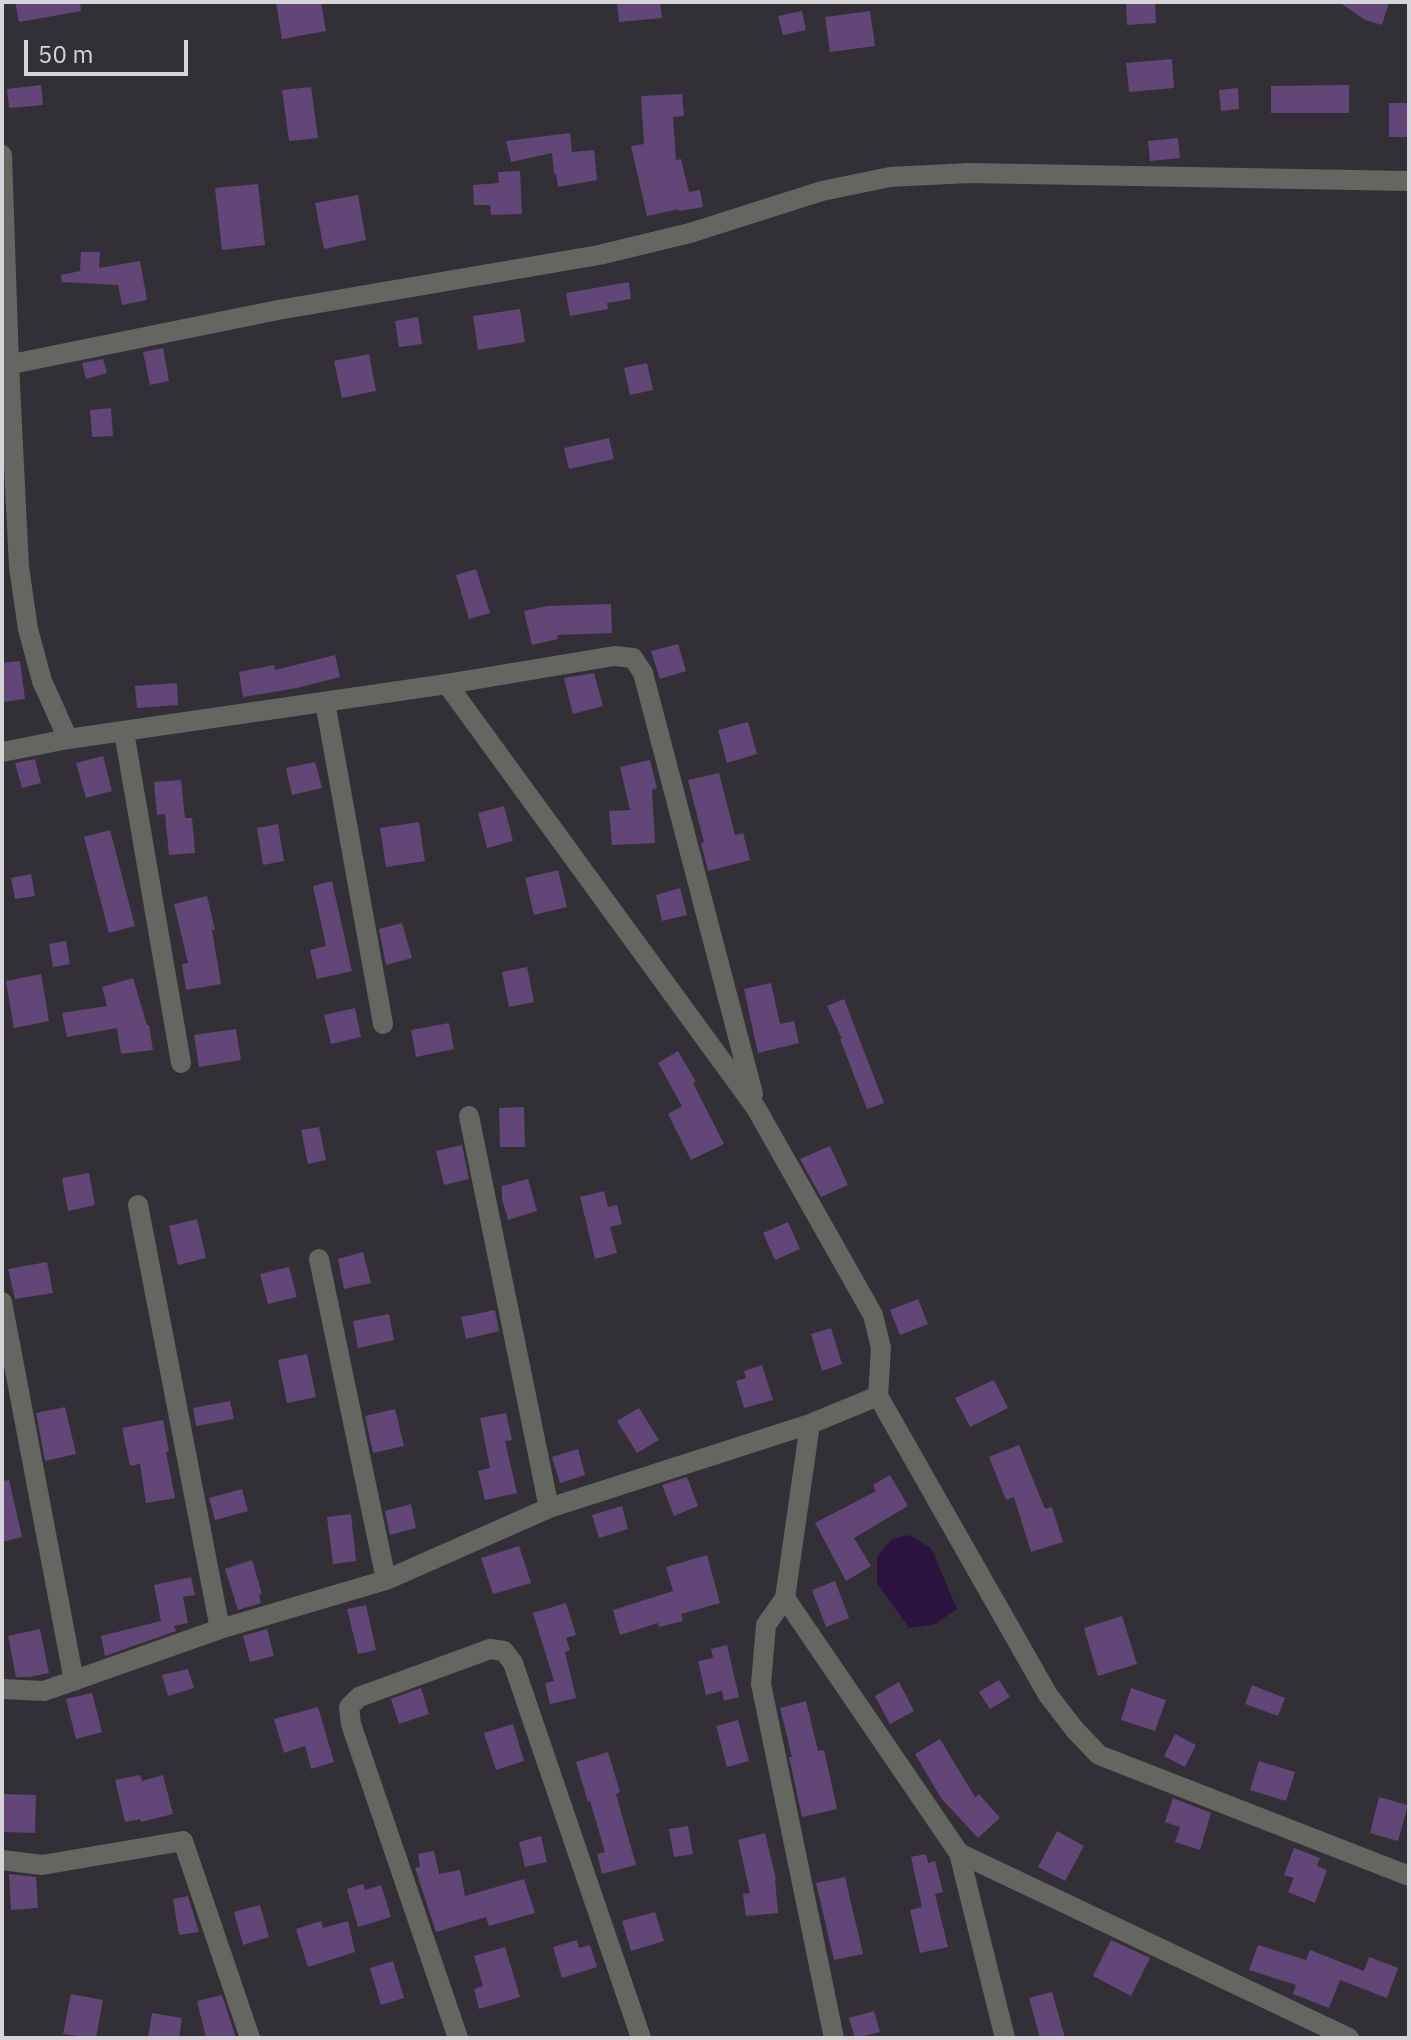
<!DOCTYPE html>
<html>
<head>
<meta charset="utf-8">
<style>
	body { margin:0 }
	#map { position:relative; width:1411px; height:2040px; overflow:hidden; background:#332f36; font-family:"IBM Plex Sans",sans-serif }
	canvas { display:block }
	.frame { position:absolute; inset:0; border:4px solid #d6d4d8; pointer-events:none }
	.scale { position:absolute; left:24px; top:40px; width:164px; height:36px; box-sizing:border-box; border:4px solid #d6d4d8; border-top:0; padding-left:10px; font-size:24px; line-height:28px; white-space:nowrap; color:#d6d4d8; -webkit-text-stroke:6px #332f36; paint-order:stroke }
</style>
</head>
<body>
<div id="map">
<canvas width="1411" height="2040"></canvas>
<div class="frame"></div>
<div class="scale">50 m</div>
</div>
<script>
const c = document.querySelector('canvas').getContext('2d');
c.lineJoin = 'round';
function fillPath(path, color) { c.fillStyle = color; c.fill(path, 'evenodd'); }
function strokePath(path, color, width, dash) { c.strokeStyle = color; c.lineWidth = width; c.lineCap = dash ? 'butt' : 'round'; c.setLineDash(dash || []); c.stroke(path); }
fillPath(new Path2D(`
	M909,1535L931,1548L957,1609L935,1624L909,1628L877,1583V1557L892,1539Z`), '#2c123f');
fillPath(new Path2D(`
	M15,2H80L81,11L19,22Z
	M276,2H321L326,31L282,39Z
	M617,2H660L662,18L619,22Z
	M1126,2H1155L1156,23L1127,25Z
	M1339,2H1389L1382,25L1365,20Z
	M802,11L806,30L783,35L778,16Z
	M870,11L875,46L830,52L825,17Z
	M1172,59L1174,88L1129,92L1126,63Z
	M41,85L43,105L9,108L7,89Z
	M1349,85V113H1271V86Z
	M311,87L318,138L289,141L282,90Z
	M1238,88L1239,109L1221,111L1219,90Z
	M682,94L684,116L673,117L676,160L681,159L689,192L700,190L703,207L679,211V209L647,216L631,146L644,144L641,96Z
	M1389,103H1409V137H1389Z
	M570,133L572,152L594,150L597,180L558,187L556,173L554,174L552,153L511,162L506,141Z
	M1178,138L1180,158L1150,161L1148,141Z
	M520,171L522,214L491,215L490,205H474L473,185L499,183L498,172Z
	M258,184L265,245L222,250L215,188Z
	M358,195L366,240L324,249L315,203Z
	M81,252H100L99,268L140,261L147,300L122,305L118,285L62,282L61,275L80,271Z
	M629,282L631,299L607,303L608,309L570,316L566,293Z
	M520,309L525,342L478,350L473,316Z
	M418,317L422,344L399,347L395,321Z
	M163,348L169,381L150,385L143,352Z
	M369,354L376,391L342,398L334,361Z
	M103,359L107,373L86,379L82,363Z
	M647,363L653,390L630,395L624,368Z
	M111,408L113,436L92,437L90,410Z
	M609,438L614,459L569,469L564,448Z
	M476,569L490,613L469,619L456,575Z
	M611,604L612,633L557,635L558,639L532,645L524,611L547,606Z
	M678,644L686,671L660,679L651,651Z
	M335,655L340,677L297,688L243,697L239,672L274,665L275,670Z
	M20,661L25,699L2,702V663Z
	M594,673L603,706L573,714L564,678Z
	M177,683L178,705L137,708L135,686Z
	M748,722L757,754L727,763L718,730Z
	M103,756L112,791L86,798L76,763Z
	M35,759L41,783L22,788L15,763Z
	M650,760L657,788L652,790L655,843L612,845L609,811L630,810L620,767Z
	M315,762L322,788L292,795L286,768Z
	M719,773L735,835L743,833L750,860L708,871L701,843L704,842L688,780Z
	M181,780L185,818H192L195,853L169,855L165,814L157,815L154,782Z
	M504,806L513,841L487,848L478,813Z
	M419,822L425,861L386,867L380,828Z
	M278,824L284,861L263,865L257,828Z
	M110,830L135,926L109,933L84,837Z
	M558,870L567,907L534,915L525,878Z
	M31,874L35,896L15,899L11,878Z
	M332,881L352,971L317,979L310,950L326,946L313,886Z
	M680,888L687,915L662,921L656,895Z
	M207,896L215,930H212L221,984L186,990L182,964L188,963L174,904Z
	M402,923L412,958L386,965L379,929Z
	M66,941L70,964L53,967L49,944Z
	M527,967L534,1002L509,1007L502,972Z
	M41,974L49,1021L14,1028L6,981Z
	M133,978L147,1025H149L153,1050L121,1054L117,1028L67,1037L62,1013L107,1006L102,987Z
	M771,983L780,1024L794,1021L799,1043L758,1053L744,989Z
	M844,999L884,1103L867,1109L840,1039H842L827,1006Z
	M355,1008L361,1037L331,1044L324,1015Z
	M449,1023L454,1049L416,1057L411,1030Z
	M236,1029L241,1060L199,1067L194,1035Z
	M678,1051L696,1082L693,1083L724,1144L691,1160L668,1114L682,1106L658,1063Z
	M524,1107L525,1147H500L499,1108Z
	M319,1127L326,1160L308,1164L301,1130Z
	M462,1145L469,1179L444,1185L436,1151Z
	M830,1146L848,1185L821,1197L800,1159Z
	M89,1173L95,1205L68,1211L62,1178Z
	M528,1179L537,1211L508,1220L502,1199V1186Z
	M604,1191L608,1207L617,1205L622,1224L610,1227L617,1253L595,1259L580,1197Z
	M197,1219L206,1258L178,1265L169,1226Z
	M788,1222L800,1249L775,1260L763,1233Z
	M363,1252L371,1283L344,1289L338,1259Z
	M47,1262L53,1293L15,1299L8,1269Z
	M289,1267L297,1297L268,1304L260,1274Z
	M918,1299L928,1324L900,1335L890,1310Z
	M495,1310L499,1331L466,1339L461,1317Z
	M389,1314L394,1340L358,1348L353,1321Z
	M831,1328L842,1364L822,1371L811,1334Z
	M307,1354L316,1397L287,1403L278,1360Z
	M762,1365L773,1400L744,1408L736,1381L746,1378L744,1371Z
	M994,1380L1008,1408L970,1427L955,1398Z
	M230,1401L234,1419L196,1426L193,1408Z
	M65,1407L76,1454L45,1461L36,1413Z
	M639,1408L659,1440L637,1453L617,1421Z
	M395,1409L404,1446L373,1453L365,1416Z
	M506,1413L512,1440L505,1441L517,1493L485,1500L478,1471L490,1468L480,1418Z
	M163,1420L169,1451L166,1452L175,1498L146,1503L140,1464L130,1466L122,1428Z
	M1019,1445L1045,1509L1052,1507L1063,1542L1031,1552L1014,1497L1006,1500L989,1457Z
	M578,1449L585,1475L560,1483L552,1457Z
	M890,1475L908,1506L854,1538L871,1566L846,1581L815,1523L876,1491L873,1485Z
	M687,1477L698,1506L674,1516L662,1485Z
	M9,1480L22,1537L2,1542V1481Z
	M242,1489L248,1511L215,1520L209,1498Z
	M411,1504L416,1528L390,1535L385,1511Z
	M622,1506L628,1529L599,1538L592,1515Z
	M351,1514L356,1561L333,1564L327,1517Z
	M519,1546L531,1583L493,1594L481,1558Z
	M707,1555L720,1603L681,1614L683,1621L659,1627L658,1623L620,1635L613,1610L673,1591L666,1567Z
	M252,1560L262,1594L259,1595L261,1603L238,1610L225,1569Z
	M191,1577L195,1595L183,1597L188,1623L174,1626L176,1631L105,1656L101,1636L161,1621L154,1585Z
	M835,1581L849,1618L826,1627L812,1590Z
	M566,1603L576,1635L566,1638L570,1650L565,1652L576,1698L550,1704L545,1683L554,1681L533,1613Z
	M366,1605L376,1650L358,1654L347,1609Z
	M1122,1616L1137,1664L1098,1676L1084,1628Z
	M40,1629L49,1673L29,1677H16L8,1636Z
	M267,1629L274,1656L250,1662L243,1636Z
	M727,1645L739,1697L724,1701L722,1691L706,1695L698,1661L713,1658L711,1649Z
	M188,1669L194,1688L168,1696L162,1675Z
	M999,1680L1010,1697L990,1709L979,1692Z
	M899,1682L914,1711L890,1724L875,1696Z
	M1252,1685L1285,1698L1278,1716L1245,1704Z
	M421,1688L429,1714L399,1724L391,1699Z
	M1131,1688L1166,1700L1155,1731L1121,1720Z
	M92,1693L102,1732L76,1739L66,1699Z
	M806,1701L818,1751L824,1750L837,1809L802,1817L789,1757H792L780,1708Z
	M318,1707L334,1762L311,1769L305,1746L284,1753L274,1719Z
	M738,1720L749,1761L727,1767L716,1726Z
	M513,1724L524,1761L496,1770L484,1733Z
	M1175,1734L1196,1745L1185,1767L1164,1756Z
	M940,1739L975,1797L979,1794L1000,1818L978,1838L941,1798L915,1754Z
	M608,1752L620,1792L616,1794L636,1865L602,1874L597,1854L605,1852L590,1801L588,1802L576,1762Z
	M1259,1761L1295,1772L1286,1801L1250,1790Z
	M140,1775L142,1781L163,1775L173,1814L141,1822L140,1819L125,1822L115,1780Z
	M2,1794L36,1795L35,1833L2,1832Z
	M1379,1797L1408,1805L1398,1841L1370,1833Z
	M1173,1798L1211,1813L1200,1850L1175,1842L1180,1827L1165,1822Z
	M688,1826L693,1854L674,1857L669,1829Z
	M1057,1831L1084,1846L1065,1881L1038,1867Z
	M765,1833L776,1879L775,1880L778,1913L746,1916L743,1894L750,1893L738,1840Z
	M541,1836L547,1862L525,1867L519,1842Z
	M1294,1848L1320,1858L1317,1866L1327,1870L1315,1903L1288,1892L1294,1878L1284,1875Z
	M434,1851L439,1874L460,1870L465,1896L524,1879L535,1913L489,1926L486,1917L436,1932L415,1868L420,1867L418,1854Z
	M926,1854L928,1863L935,1861L943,1892L935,1894L948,1947L920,1953L910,1910L922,1907L911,1857Z
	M9,1874L36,1877L38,1908L11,1910Z
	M845,1877L863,1954L834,1960L816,1883Z
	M363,1884L365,1890L381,1885L391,1917L358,1927L347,1889Z
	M188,1896L199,1932L179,1935L173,1899Z
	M260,1905L269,1937L243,1945L234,1912Z
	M655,1912L664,1941L631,1951L622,1921Z
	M321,1921L323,1928L348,1921L355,1952L308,1967L296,1929Z
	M577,1940L579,1948L590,1945L597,1967L562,1978L553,1947Z
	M1111,1940L1150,1958L1131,1996L1093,1976Z
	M1258,1945L1306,1960L1310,1950L1364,1971L1369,1957L1398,1968L1387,1998L1340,1980L1329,2008L1293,1994L1296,1985L1249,1970Z
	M505,1947L520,1997L479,2009L474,1989L483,1986L474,1956Z
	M393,1961L404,1998L381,2005L370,1968Z
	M1052,1992L1065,2038H1040L1029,1998Z
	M71,1994L103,2000L96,2038L63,2034Z
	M222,1995L236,2038H206L197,2001Z
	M874,2011L880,2032L855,2038L849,2018Z
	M152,2013L182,2018L179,2038H148Z`), '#614677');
strokePath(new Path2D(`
	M2,155L9,364L19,567L28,629L42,681L68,739
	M2,366L278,310L599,255L690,233L822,191L890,177L969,173L1409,181
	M447,684L756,1108L873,1315L881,1348L878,1396L1048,1695L1075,1730L1099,1755L1409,1876
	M325,702L383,1024
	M124,732L181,1063
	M2,752L68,739L447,684L614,656L633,658L643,673L753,1094
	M469,1116L549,1508
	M138,1205L220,1629
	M319,1259L386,1580
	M2,1302L74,1681
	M810,1424L785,1598L766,1625L761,1684L834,2038
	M785,1598L959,1853L1005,2038
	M2,1689L44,1691L220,1629L386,1580L549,1508L810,1424L878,1396
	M959,1853L1349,2038
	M2,1860L42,1865L183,1841L250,2038
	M458,2038L351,1724L349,1707L359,1697L490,1649L504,1651L513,1663L641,2038`), '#656662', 20);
</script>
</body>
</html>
